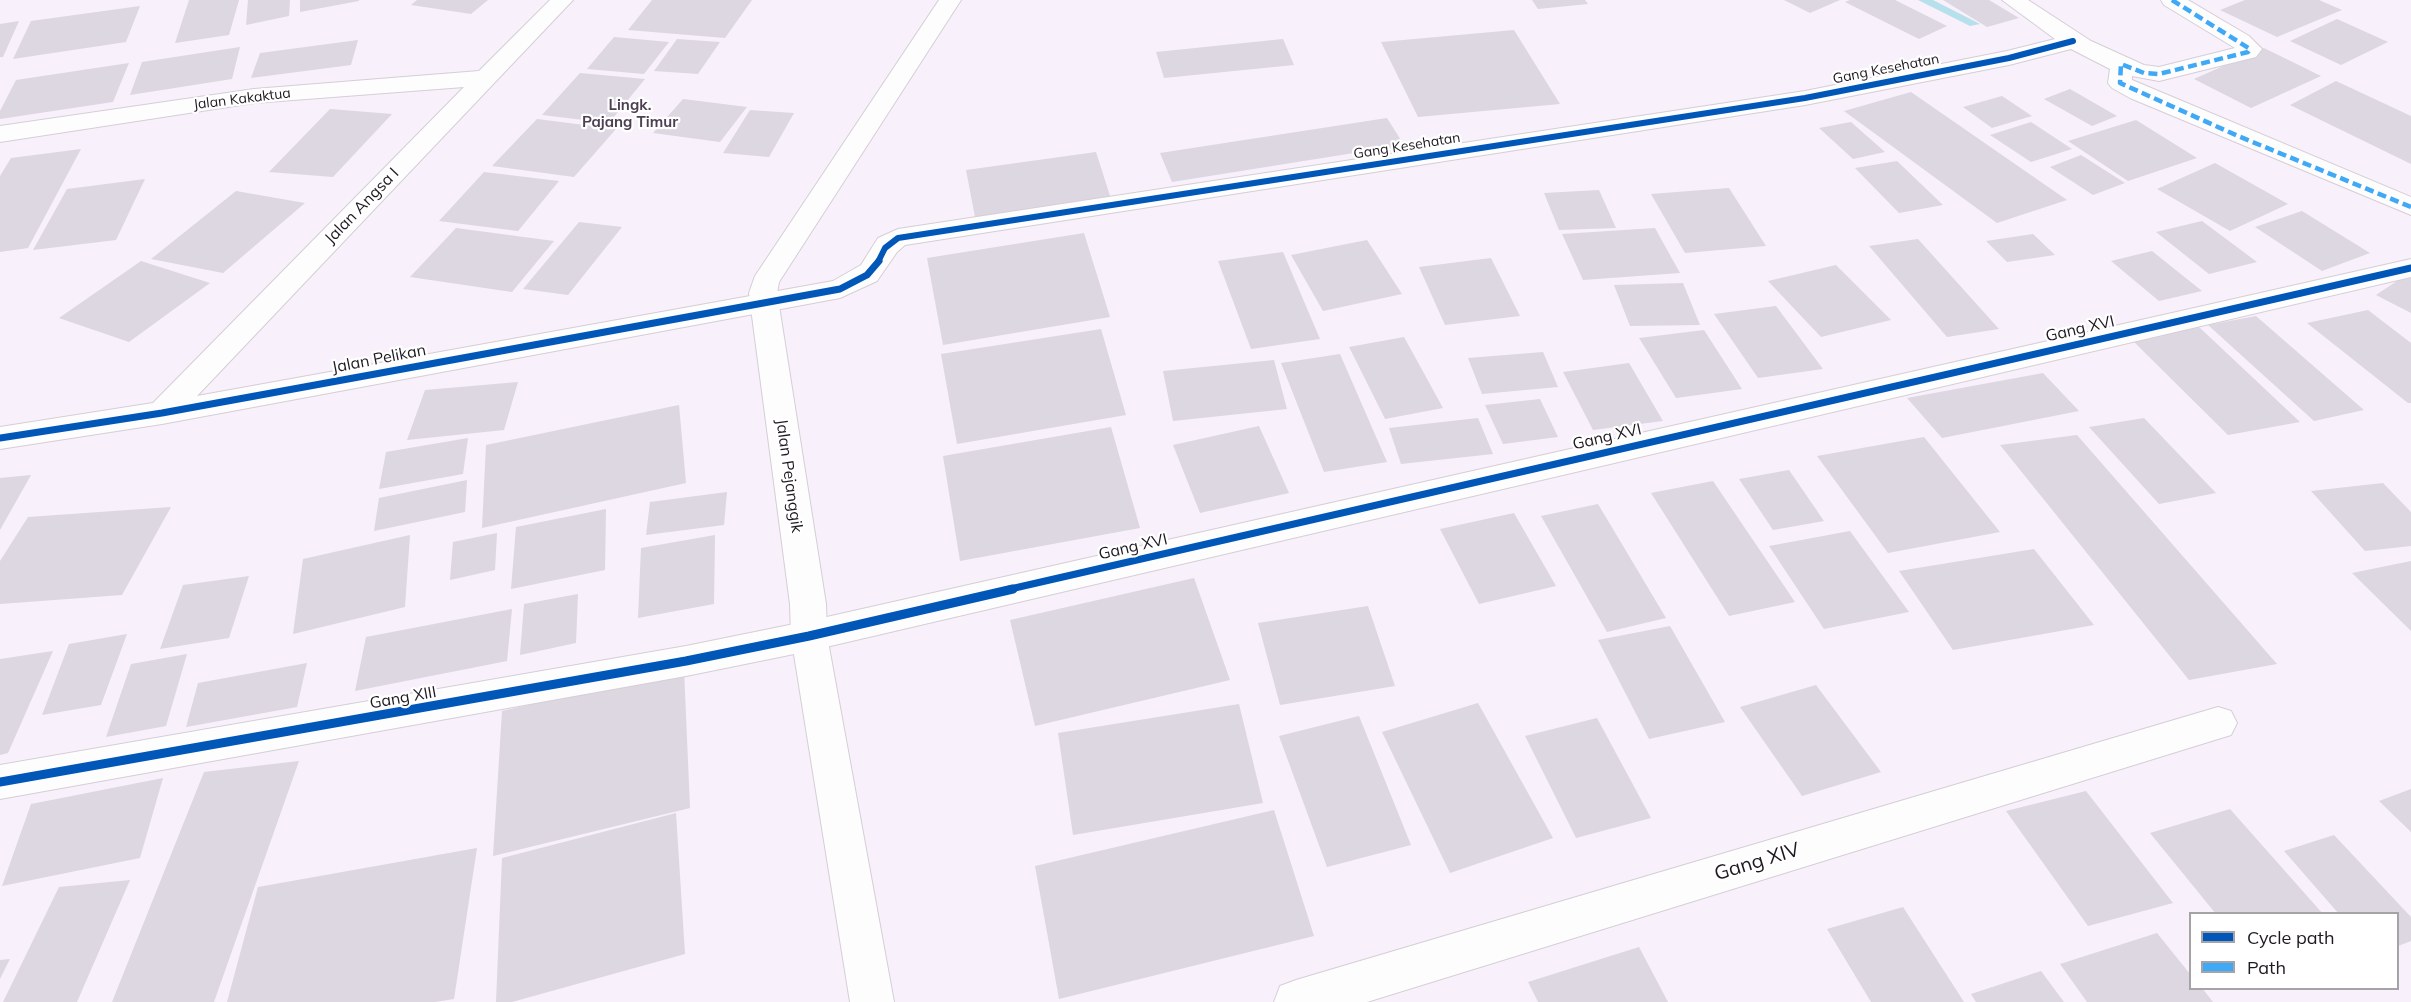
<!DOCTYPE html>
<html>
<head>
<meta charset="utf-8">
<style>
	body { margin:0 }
	#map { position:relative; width:2411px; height:1002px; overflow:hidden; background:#f8f0fa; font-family:Mulish,sans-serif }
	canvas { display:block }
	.legend { position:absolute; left:2189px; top:912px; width:210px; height:78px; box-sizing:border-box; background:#fff; border:2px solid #a5a3a6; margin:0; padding:8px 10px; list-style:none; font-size:18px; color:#1e1820 }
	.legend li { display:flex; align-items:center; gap:12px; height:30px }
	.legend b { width:30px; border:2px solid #a5a3a6 }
</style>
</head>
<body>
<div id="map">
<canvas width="2411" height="1002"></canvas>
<ul class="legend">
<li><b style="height:8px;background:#0057b8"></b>Cycle path</li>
<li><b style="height:8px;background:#3fa9f5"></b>Path</li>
</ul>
</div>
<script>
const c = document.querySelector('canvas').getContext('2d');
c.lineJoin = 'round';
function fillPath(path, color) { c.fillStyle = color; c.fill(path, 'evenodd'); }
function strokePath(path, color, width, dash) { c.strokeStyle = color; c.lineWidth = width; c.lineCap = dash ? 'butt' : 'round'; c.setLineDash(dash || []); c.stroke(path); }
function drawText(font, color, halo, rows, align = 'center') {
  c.font = font + ' Mulish,sans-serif'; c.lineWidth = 4.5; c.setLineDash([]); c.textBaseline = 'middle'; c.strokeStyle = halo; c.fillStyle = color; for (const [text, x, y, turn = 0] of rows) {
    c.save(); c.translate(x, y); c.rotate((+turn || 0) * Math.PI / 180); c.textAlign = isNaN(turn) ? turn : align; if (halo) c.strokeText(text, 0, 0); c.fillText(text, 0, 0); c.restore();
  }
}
fillPath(new Path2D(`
	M1918,0H1933L1980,24L1970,26Z`), '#b6e0eb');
fillPath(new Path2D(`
	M189,0H239L229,35L175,43Z
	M248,0H290L289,16L246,25Z
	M300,0H359V1L300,12Z
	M417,0H488L471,14L411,5Z
	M652,0H752L725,38L628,30Z
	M1532,0H1585L1588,4L1538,9Z
	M1784,0H1840L1810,13Z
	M1850,0H1895L1947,26L1919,39L1845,2Z
	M1943,0H1989L2019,18L1987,27Z
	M2245,0H2319L2342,10L2277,37L2220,10Z
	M140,6L126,42L13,59L31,21Z
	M2337,19L2388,42L2341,65L2290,41Z
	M19,21L3,57H0V24Z
	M1514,30L1560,104L1418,117L1381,42Z
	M614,37L669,42L644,74L587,69Z
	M677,39L720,42L698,74L654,71Z
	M1283,39L1294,65L1164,78L1156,52Z
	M358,40L351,65L251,78L260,53Z
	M240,47L232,79L130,95L142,62Z
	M2264,48L2321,76L2251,108L2194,79Z
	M129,63L113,102L0,119V111L16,80Z
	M580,73L645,79L609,123L542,115Z
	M2336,81L2411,116V164L2290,105Z
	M2070,89L2117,116L2092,126L2044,99Z
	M1911,92L2067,200L1997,223L1844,111Z
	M2002,96L2032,116L1992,128L1963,107Z
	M683,99L747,107L720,142L653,133Z
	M330,109L392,114L333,177L269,172Z
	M750,110L794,113L769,157L723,153Z
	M1387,118L1404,145L1172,182L1160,153Z
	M537,119L616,129L574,177L492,166Z
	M2136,120L2197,158L2128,181L2068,141Z
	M1851,122L1885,152L1853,159L1819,128Z
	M2031,122L2072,149L2031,162L1990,135Z
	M81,149L28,248L0,252V176L11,158Z
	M1096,152L1111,199L975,217L966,170Z
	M2081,155L2125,183L2093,195L2050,167Z
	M1897,161L1943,205L1899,213L1855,168Z
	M2215,163L2288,204L2230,231L2157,189Z
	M484,172L559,181L518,231L439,221Z
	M145,179L116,240L33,250L67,189Z
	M1729,188L1766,246L1685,253L1651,194Z
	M1599,190L1616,228L1559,230L1544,193Z
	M236,191L305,203L223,273L151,259Z
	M2302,211L2370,253L2322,271L2255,227Z
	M2202,221L2257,262L2209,274L2156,232Z
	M579,222L622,227L568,295L523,289Z
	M456,228L554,241L512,292L410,277Z
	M1655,228L1680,273L1583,280L1562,234Z
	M1084,233L1110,317L943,345L927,258Z
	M2033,234L2055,255L2007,262L1986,241Z
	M1918,239L1999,329L1947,337L1869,246Z
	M1367,240L1402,294L1323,311L1291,255Z
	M2152,251L2202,291L2159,301L2111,261Z
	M1283,252L1320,339L1251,349L1218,261Z
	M1491,258L1520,316L1445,325L1419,267Z
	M141,261L210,283L129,342L59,318Z
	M1836,265L1891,320L1821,337L1768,281Z
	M2409,273L2411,274V313L2376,295Z
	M1683,283L1700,325L1630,326L1614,285Z
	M1776,306L1823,369L1758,378L1714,314Z
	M2368,310L2411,343V403H2408L2307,323Z
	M2256,316L2364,410L2314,421L2208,325Z
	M2199,327L2300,422L2228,435L2131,339Z
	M1101,329L1126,415L957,444L941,354Z
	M1704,330L1742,389L1676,398L1639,338Z
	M1404,337L1443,408L1385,419L1349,347Z
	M1543,352L1558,387L1482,394L1468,358Z
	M1340,354L1387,462L1324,472L1281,363Z
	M1274,360L1287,409L1173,421L1163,371Z
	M1629,363L1663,421L1593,430L1563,372Z
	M2043,373L2079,411L1942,438L1907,398Z
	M518,382L504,430L407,440L425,390Z
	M1540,399L1558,437L1503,444L1485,405Z
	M679,405L686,483L482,528L486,445Z
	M1478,418L1493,454L1401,464L1389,428Z
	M2144,418L2216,493L2159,504L2089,427Z
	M1259,426L1289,493L1200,513L1173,445Z
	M1111,427L1140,528L960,561L943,456Z
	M2077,435L2277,664L2189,680L2000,445Z
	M1924,437L2000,532L1888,553L1817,456Z
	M468,438L463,474L379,489L386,452Z
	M1789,470L1824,521L1773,530L1739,479Z
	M31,475L0,530V478Z
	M467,480L465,512L374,531L379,498Z
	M1713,481L1795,602L1729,616L1651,493Z
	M2383,483L2411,512V546L2365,551L2311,491Z
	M727,492L724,525L646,535L650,502Z
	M1598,504L1666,618L1607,632L1541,516Z
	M171,507L122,595L0,604V561L28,517Z
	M606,509L605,570L511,589L516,527Z
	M1514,513L1556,586L1479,604L1440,529Z
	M1850,531L1909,612L1824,629L1769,546Z
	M497,533L495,570L450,580L453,542Z
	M410,535L405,607L293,634L303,559Z
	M715,535L714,604L638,618L641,548Z
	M2034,549L2094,625L1953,650L1899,571Z
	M2411,561V631L2352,573Z
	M249,576L229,638L160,649L183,585Z
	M1194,578L1230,680L1035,726L1010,620Z
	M578,594L576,643L520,655L524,604Z
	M1368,606L1395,686L1280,705L1258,623Z
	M512,609L507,661L355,691L366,637Z
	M1670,626L1725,722L1649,739L1598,640Z
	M127,634L101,705L42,715L69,644Z
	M53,651L8,753L0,755V659Z
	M187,654L166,726L106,737L131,664Z
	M307,663L297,707L186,727L198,683Z
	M684,669L690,808L493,856L502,711Z
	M1816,685L1881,772L1802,796L1740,707Z
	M1478,703L1553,838L1450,873L1382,732Z
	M1239,704L1263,803L1073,835L1058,733Z
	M1359,716L1411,845L1327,867L1279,736Z
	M1597,718L1651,818L1576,838L1525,736Z
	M299,761L214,1002H112L204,772Z
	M163,778L140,858L2,886L31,804Z
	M2411,789V832L2379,801Z
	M2086,791L2173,903L2088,926L2006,811Z
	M2230,809L2323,914H2216L2150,833Z
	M1274,810L1314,936L1059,999L1035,866Z
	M676,813L685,954L512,1002H496L502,858Z
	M2334,835L2411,917V941L2398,946V914H2339L2284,851Z
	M477,848L454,999L435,1002H227L258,887Z
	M130,880L77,1002H3L59,887Z
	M1903,907L1964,1002H1871L1827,929Z
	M2157,933L2190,974V988H2202L2213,1002H2087L2060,964Z
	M1639,947L1668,1002H1538L1528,982Z
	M10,959L0,979V960Z
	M2041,971L2064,1002H1976L1971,994Z`), '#ddd7e1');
const minor = new Path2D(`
	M550,0H573L197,396L833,281L861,265L878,238L898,229L1805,91L2007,51L2055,39L2002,0H2028L2091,41L2144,65L2159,67L2235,48L2164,5L2161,0H2188L2249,36L2262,49L2256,57L2159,81L2132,76V80L2411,197V215L2130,98L2112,88L2108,83L2110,69L2071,49L2009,65L1805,105L905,245L897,252L877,281L840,298L162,424L0,449V427L153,403L464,87L254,103L0,142V126L254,89L479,71Z
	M2411,259V277L809,651L686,676L0,799V765L686,646L809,621Z
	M2218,707L2231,711L2237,723L2231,735L2218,739L1367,1002H1274L1280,986L1296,980Z`);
const major = new Path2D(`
	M939,0H961L779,282L777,293L826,604L827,636L894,1002H850L791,636L790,604L749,293L755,276Z`);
strokePath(minor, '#d5ced6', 2);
strokePath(major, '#d5ced6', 2);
fillPath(minor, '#fefdfe');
fillPath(major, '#fefdfe');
strokePath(new Path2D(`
	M2172,0L2250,49L2248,52L2159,74L2144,73L2121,64L2120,83L2238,136L2411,207`), '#3fa9f5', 4.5, [9, 4.5]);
strokePath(new Path2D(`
	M878,262L885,248L898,238L1805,98L2009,58L2073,41`), '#0057b8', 6);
strokePath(new Path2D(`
	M0,438L162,413L840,289L867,275L879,261
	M1006,590L2411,268`), '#0057b8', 7);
strokePath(new Path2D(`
	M0,782L686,661L809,636L1013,589`), '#0057b8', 9);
drawText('14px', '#1e1820', '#fff', [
	["Gang Kesehatan",1886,69,-11],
	["Jalan Kakaktua",242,99,-7],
	["Gang Kesehatan",1407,146,-9]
]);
drawText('bold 15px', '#4e4052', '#fff', [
	["Lingk.",630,105],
	["Pajang Timur",630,122]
]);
drawText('16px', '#1e1820', '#fff', [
	["Jalan Angsa I",362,206,-46],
	["Gang XVI",2080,329,-13],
	["Jalan Pelikan",379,359,-11],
	["Gang XVI",1607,437,-13],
	["Jalan Pejanggik",789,476,82],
	["Gang XVI",1133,547,-13],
	["Gang XIII",403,698,-10]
]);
drawText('20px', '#1e1820', '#fff', [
	["Gang XIV",1757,862,-17]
]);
</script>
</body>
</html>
